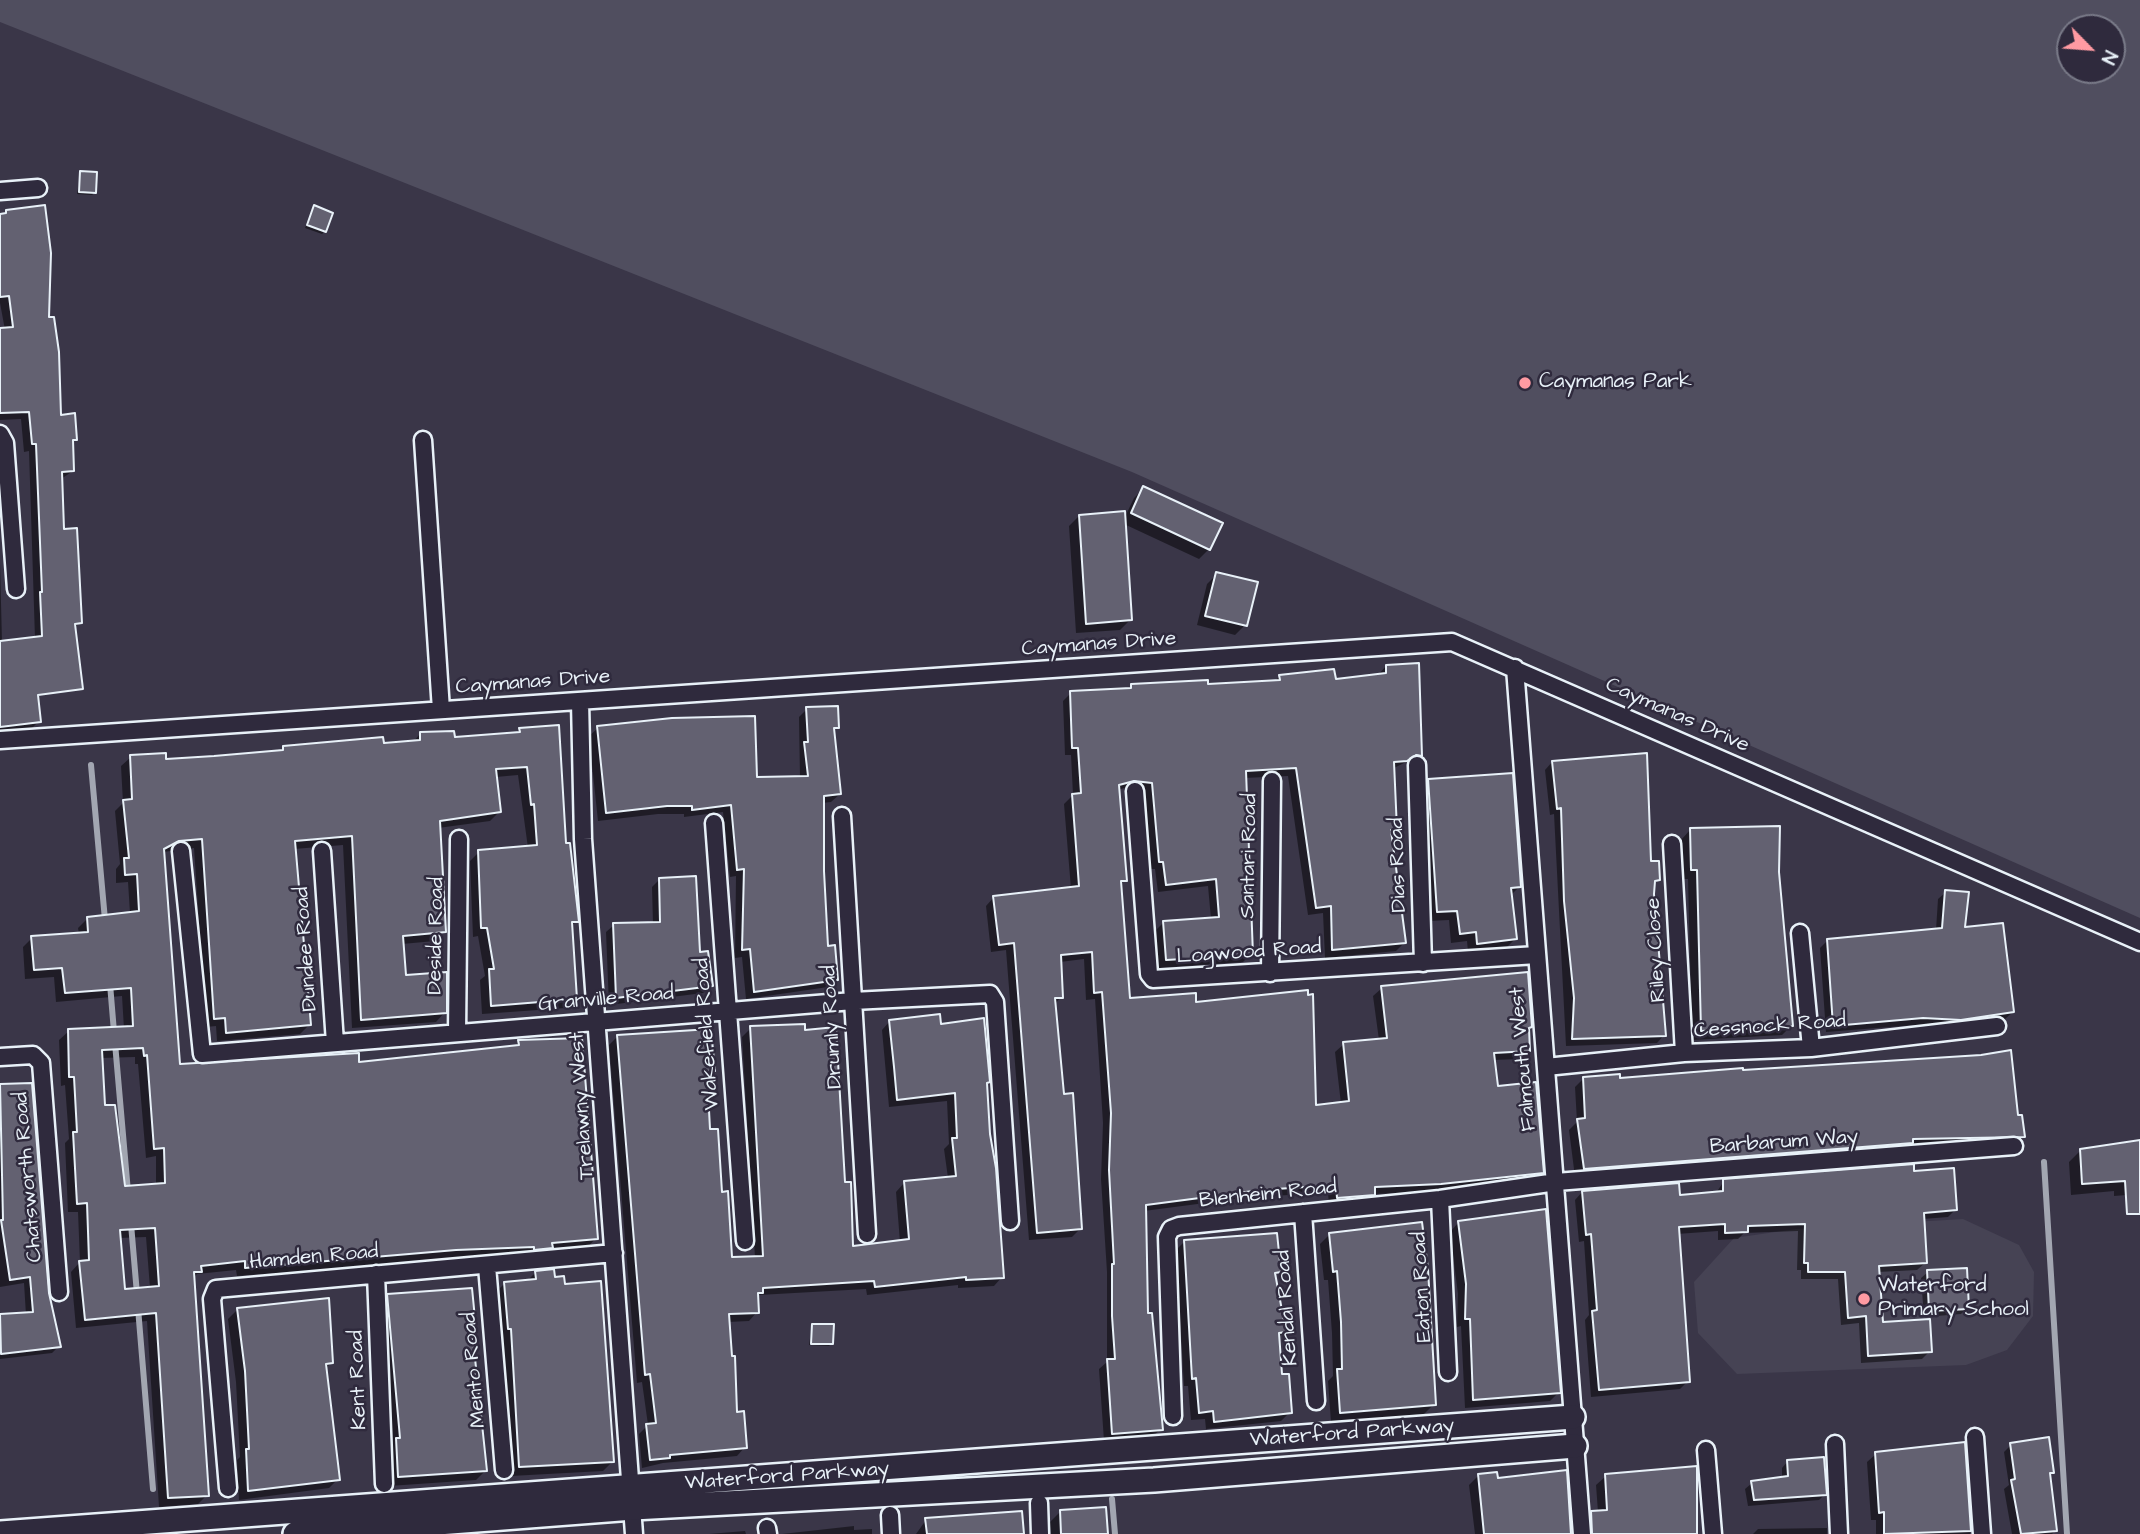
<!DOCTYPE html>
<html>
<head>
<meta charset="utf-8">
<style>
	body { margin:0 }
	#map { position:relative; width:2140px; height:1534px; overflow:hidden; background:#3a3648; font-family:"Architects Daughter",sans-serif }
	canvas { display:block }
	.north { position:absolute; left:2056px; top:14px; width:70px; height:70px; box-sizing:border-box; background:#2f2a3d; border:2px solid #797a88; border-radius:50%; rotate:115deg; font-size:19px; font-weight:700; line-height:28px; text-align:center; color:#e8f1f8 }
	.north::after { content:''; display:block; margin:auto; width:24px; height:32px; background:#ff9aa2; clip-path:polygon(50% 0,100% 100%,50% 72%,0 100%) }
</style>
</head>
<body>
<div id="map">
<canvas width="2140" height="1534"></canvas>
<div class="north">N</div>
</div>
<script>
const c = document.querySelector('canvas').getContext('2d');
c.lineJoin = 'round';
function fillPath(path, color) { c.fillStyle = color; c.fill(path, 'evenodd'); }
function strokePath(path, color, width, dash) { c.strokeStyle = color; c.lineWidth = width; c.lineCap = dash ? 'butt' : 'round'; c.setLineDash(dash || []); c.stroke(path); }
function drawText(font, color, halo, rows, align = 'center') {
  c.font = font + ' "Architects Daughter",sans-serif'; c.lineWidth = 5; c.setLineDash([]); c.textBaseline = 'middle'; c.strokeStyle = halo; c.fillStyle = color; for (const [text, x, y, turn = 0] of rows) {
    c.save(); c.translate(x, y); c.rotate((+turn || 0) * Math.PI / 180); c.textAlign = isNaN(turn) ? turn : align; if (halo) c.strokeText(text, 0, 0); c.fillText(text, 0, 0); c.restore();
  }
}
fillPath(new Path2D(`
	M1963,1219L2019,1245L2034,1272L2033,1316L2007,1350L1966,1365L1737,1374L1698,1333L1694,1282L1734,1238L1796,1229Z`), '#464354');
fillPath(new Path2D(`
	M0,0H2140V918L1132,472L0,22ZM2112,28V70H2070V28Z`), '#504e5f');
fillPath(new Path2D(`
	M81,173L95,192L92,195L77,194Z
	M315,207L325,231L322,234L305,228Z
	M7,211L48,319L59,417L76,439L71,443L73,471L61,479L63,531L80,623L0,683V562L2,642L35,639L29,451L24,452L21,419L0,420V330H5L0,303V215Z
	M1144,488L1209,549L1199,559L1124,524L1130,620L1120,630L1076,633L1069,526L1079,516L1124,519L1134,498Z
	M1217,574L1245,625L1235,635L1197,625L1207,584Z
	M1386,666L1420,755L1412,763L1406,762L1392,769L1395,829L1390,834L1404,943L1396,951L1325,958L1323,913L1308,915L1288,776L1244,778L1251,954L1243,962L1158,968L1155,931L1164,922L1211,919L1208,886L1158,892L1155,869H1151L1145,791L1124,788L1118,790L1125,880L1120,885L1128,1000L1195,1004L1314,1106L1341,1104L1335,1052L1344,1044L1379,1040L1373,996L1382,988L1528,1029L1529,1050L1520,1059L1493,1060L1496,1088L1542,1173L1533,1181L1432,1192L1373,1194L1365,1202L1329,1205L1328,1193L1251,1197L1144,1211L1147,1315L1161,1429L1152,1437L1104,1441L1099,1369L1107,1362V1272L1101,1179L1103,1123L1095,999L1086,1000L1084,959L1060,962L1061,997L1054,1005L1080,1229L1072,1237L1029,1240L1006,950L991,952L986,906L994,897L1071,889L1064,804L1073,795L1071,755H1065L1063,701L1071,693L1127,690L1132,685L1206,686L1274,682L1280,676L1334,681L1378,675Z
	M0,706L39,721L29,731L0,735Z
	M807,709L837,727L833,731L840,794L831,802L822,803V871L826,948L836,979L828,987L746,999L742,957L735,958L736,876L730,877L723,812L684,817V814H658L598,821L589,736L598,728L756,779L800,778L799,717Z
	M520,730L565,845L577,921L570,927L575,999L566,1008L482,1014L480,980L485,976L478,936L473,937L470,861L479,852L528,848L518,775L496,777L499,812L490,821L438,828L444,931L435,941L402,944L404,977L445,1012L436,1022L352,1028L343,845L294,849L309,1025L300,1034L217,1041L216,1026L206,1027L194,848L163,852L178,1066L358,1064L513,1048L519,1042L596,1238L587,1248L525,1255L237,1276L236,1270L197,1274L193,1278L207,1495L198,1504L159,1507L147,1321L76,1328L71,1272L80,1262L78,1212H68L65,1143L69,1139L65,1085L61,1086L59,1040L69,1031L124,1029L122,996L56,1002L54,977L25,979L23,947L32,938L79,934L78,928L88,918L130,913L128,882L116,883V869L120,864L115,811L123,803L121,766L131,757L164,760L279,752L284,747L412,743L420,734L453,739L516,734ZM135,1057V1064H138L146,1158L156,1156V1186L123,1188L103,1107L101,1058ZM146,1237L150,1288L124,1290L119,1238Z
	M1552,762L1650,863L1658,880L1653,885L1664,1035L1657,1043L1566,1046L1554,814L1550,815L1545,770Z
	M1429,781L1520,886L1511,895L1515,939L1506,948L1468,952L1467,941L1451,943L1449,920L1429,921L1419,790Z
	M1690,830L1777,872L1792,1025L1782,1035L1692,1040L1688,879H1682L1681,840Z
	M660,879L711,986L703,993L609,1005L606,932L614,925L653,924L652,887Z
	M1946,892L1964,929L2013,1012L2005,1019L1953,1026L1915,1025L1826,1032L1820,948L1828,940L1936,930L1938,899Z
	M890,1021L939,1026L986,1084L1002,1277L994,1286L958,1288V1285L867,1295L866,1289L759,1295L757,1312L749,1321L728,1322L735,1414L745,1447L737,1456L663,1463L642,1468L639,1434L648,1425L642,1382L637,1383L609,1045L617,1037L713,1071L705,1078L708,1131L730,1259L755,1258L742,1037L751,1028L843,1184L851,1248L900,1242L896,1192L904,1183L948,1178L944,1149L949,1144L947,1101L889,1107L882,1030Z
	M1584,1078L2017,1117L2023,1137L2014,1146L1575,1177L1569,1130L1577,1122L1575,1087Z
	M30,1085L47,1293L59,1346L52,1353L0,1359V1316L26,1315L24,1283L0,1287V1086Z
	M2140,1142V1194L2114,1196V1191L2071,1195L2069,1162L2080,1151Z
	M1913,1173L1956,1209L1948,1217L1923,1219L1925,1263L1917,1270L1878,1272L1882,1324L1930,1351L1922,1359L1861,1363L1859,1323L1841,1325L1838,1279H1801V1270H1797L1798,1231L1744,1233L1738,1239L1718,1240V1231L1677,1234L1688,1381L1680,1389L1591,1397L1585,1320L1589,1315L1584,1241L1579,1242L1575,1200L1582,1192L1678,1197L1716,1193L1724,1181Z
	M1458,1223L1559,1392L1550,1401L1465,1408L1461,1326L1457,1327L1458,1294L1450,1232Z
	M1330,1234L1434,1404L1424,1414L1331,1422L1328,1381L1333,1376L1332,1333L1328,1280H1324L1320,1244Z
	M1185,1241L1279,1271L1274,1276L1284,1332L1278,1338L1281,1376L1290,1412L1281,1421L1206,1429L1205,1419L1191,1420L1188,1386H1184L1176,1250Z
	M536,1272L612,1462L603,1471L511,1476L503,1337H499L495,1293L505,1283L527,1281Z
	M1928,1272L1967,1308L1961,1314L1924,1317L1921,1278Z
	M388,1295L474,1329L471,1332L486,1470L476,1480L389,1486L387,1450L391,1445L378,1305Z
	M238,1309L331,1363L325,1369L338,1479L329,1488L239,1500L237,1460L240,1457L236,1382L228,1319Z
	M812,1325L832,1343L829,1346L809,1345Z
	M1963,1444L1970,1534H1876V1520H1871L1867,1462L1876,1454Z
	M2011,1445L2052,1472L2048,1476L2056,1530L2052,1534H2012L2004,1489L2009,1485L2004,1452Z
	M1788,1461L1825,1494L1819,1500L1748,1506L1745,1489L1752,1483L1782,1479V1468Z
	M1478,1476L1497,1480L1570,1534H1475L1469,1485Z
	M1606,1476L1696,1534H1583L1582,1522L1592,1513L1598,1512L1596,1485Z
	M1061,1511L1106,1534H1051L1050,1522Z
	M926,1520L1022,1534H916Z
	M854,1526V1530L872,1529V1534H782Z
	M1827,1528V1534H1753L1758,1529Z
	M745,1531L746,1534H709Z`), '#0007');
strokePath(new Path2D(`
	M91,765L105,920
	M110,984L114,1032
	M115,1043L128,1192
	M2044,1162L2067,1534
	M131,1224L137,1294
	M138,1308L153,1489
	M1112,1499L1115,1534`), '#a2a6b1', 6);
const building = new Path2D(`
	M80,171L97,172L96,193L79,192Z
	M45,205L51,253L49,317H54L59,352L61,415L75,413L77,440H73L74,471L62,472L64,529L77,528L82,623L75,624L83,689L38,695L41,722L0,727V641L42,636L40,592H42L36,444H32L29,412L0,413V328L13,327L9,296L0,297V214L6,213V210Z
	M314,205L333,213L326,232L307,225Z
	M1143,486L1223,523L1210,550L1131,513Z
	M1125,511L1132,620L1086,624L1079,515Z
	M1216,572L1258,582L1247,626L1205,616Z
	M1419,663L1422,756L1416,755L1407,761L1394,762L1397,830H1391L1406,943L1332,950L1331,906L1316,908L1296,768L1246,771L1253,955L1166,960L1163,921L1219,917L1216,879L1166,885L1163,862H1159L1152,783L1134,781L1119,785L1127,881H1121L1130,998L1196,993V1002L1308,990V995L1313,994L1316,1105L1349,1101L1343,1042L1387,1038L1381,986L1528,972L1532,1027L1529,1028L1530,1051L1494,1053L1498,1086L1536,1082L1544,1173L1441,1184L1375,1187V1195L1337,1198L1336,1185L1261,1190L1146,1205L1148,1313H1152L1163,1430L1112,1434L1107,1359H1115L1112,1316V1264H1114L1109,1170L1111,1113L1102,992L1094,993L1092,952L1061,955L1063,998H1055L1064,1094L1073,1093L1082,1229L1037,1233L1014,943L999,945L993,896L1079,886L1072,794L1081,793L1078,748H1072L1070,691L1131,688V684L1208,680V684L1280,680L1279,675L1334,669L1336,679L1386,673V665Z
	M838,706L839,728H834L841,794L824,796V871L828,946L835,945L838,980L754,992L750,949L742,950L744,869L737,870L731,805L692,810V806H667L606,813L597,726L672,718L755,716L757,777L808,776L804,742H808L806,707Z
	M559,725L566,843H570L579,922H572L577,999L491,1006L489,969H494L487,928H481L478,850L537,845L534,804L531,805L527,767L496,769L501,812L440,821L446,932L403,936L406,975L447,972V1013L361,1020L352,836L295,841L311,1025L226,1033L225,1018L214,1019L202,839L179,841L164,849L180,1064L359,1053V1062L519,1045L518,1040L582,1038L598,1239L552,1243L553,1248L534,1250V1247L456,1250L245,1268V1261L201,1266L202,1272H194L209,1496L168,1498L156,1313L85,1320L79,1261L89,1260L87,1203L77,1204L73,1132H77L74,1077H69L68,1029L133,1026L131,988L65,993L62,968L34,970L31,936L88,932L87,917L139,911L137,874L125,875L124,858H129L123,800L132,799L130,755L166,753V759L214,756L283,750V746L383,737L384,743L420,740V732L454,731L455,737L520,732L519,728ZM143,1048L144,1056L147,1055L154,1149L164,1148L165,1183L125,1186L115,1105H105L102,1050ZM155,1228L159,1286L125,1289L120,1230Z
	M1647,753L1651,861H1659L1660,880L1655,881L1654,894L1666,1036L1572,1039L1574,998L1564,901L1561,808L1557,809L1552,761Z
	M1513,773L1521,887L1511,888L1517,939L1477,944L1476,932L1460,934L1457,911L1437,912L1428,779Z
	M1780,826L1779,872L1793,1026L1701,1031L1697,870H1691L1690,828Z
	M696,876L700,952L708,951L713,986L616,998L613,923L660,922L659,878Z
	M1945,890L1969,892L1965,927L2003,923L2014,1012L1961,1020L1923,1018L1833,1026L1827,939L1942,928Z
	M940,1014L941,1024L984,1018L990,1082L987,1083L990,1134L996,1168L1004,1278L966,1280V1277L875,1287L874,1281L763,1288V1293H758L759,1313L729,1314L732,1356H735L737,1412L744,1411L747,1448L670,1455V1458L650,1460L646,1424L656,1423L650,1374L645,1375L617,1035L711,1029L715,1071L707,1072L710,1129H718L722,1192L728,1191L732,1257L763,1256L750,1026L805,1024V1030L836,1027L845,1182H851L853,1246L909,1239L904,1181L956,1176L952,1138H957L955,1093L897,1100L894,1067L889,1020Z
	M2011,1050L2018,1115H2022L2025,1137L1913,1139V1143L1584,1169L1577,1119L1585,1118L1583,1077L1620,1074V1078L1743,1068V1070L1981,1055Z
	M32,1083L49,1293L61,1347L1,1354L0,1314L33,1312L30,1277L10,1280L1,1220H3L0,1084Z
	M2140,1140V1214H2127L2125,1181L2082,1184L2080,1149Z
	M1914,1164V1171L1954,1168L1957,1210L1924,1213L1927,1263L1879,1266L1883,1322L1930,1319L1932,1352L1868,1356L1866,1316L1848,1318L1845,1272H1808V1263H1804L1805,1224L1748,1226V1232L1725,1233V1224L1679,1227L1690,1382L1599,1390L1592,1311L1597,1310L1591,1234L1586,1235L1582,1191L1679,1183L1680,1195L1723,1191V1179Z
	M1546,1209L1561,1393L1473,1400L1470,1319H1465L1466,1284L1458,1221Z
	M1422,1222L1428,1269L1436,1405L1340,1413L1337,1369H1342L1341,1322L1337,1271L1333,1272L1329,1233Z
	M1277,1233L1281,1272L1275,1273L1286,1332L1279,1333L1282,1374H1289L1292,1413L1214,1422L1213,1411L1199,1413L1196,1378L1192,1379L1184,1240Z
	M1967,1268L1969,1309L1929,1311L1927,1270Z
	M554,1269L555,1277L564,1276L565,1284L601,1281L614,1462L519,1467L511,1329H508L504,1282L536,1279L535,1271Z
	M472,1288L476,1329L472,1330L487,1471L398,1477L396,1438H400L387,1294Z
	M329,1298L333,1363L326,1364L340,1480L248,1491L246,1449H249L245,1371L237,1308Z
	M812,1324H834L833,1344H811Z
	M2049,1437L2054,1473H2050L2057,1531L2021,1534L2011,1480L2015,1479L2010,1443Z
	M1965,1442L1971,1531L1884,1534V1512L1879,1513L1875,1452Z
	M1824,1457L1827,1495L1754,1500L1751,1481L1788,1476L1787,1460Z
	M1697,1466V1534H1592L1591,1511L1607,1510L1605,1474Z
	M1567,1470L1571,1534H1484L1478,1474L1497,1472L1498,1478Z
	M1106,1507L1108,1534H1061L1060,1510Z
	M1022,1511L1024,1534H927L925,1518Z`);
fillPath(building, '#636171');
strokePath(building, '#e8f1f8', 2);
const street = new Path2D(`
	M0,191L38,188
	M0,434L5,443L16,589
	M423,440L441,710
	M1515,668L1582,1534
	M580,701L583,839L634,1534
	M0,740L1452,642L2140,942
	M1417,765L1423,963
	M1135,791L1149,974L1153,979L1537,955
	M842,816L867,1234
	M714,823L745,1241
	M1672,844L1684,1053
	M181,851L202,1054L853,1001L990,994L995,1002L1010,1221
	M322,851L335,1043
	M1800,933L1811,1048
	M1270,973L1272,781
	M457,1033L459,839
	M0,1057L33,1055L41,1063L59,1292
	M1546,1067L1684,1053L1811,1048L1997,1026
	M1440,1199L1448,1372
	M1303,1213L1316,1401
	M487,1266L504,1470
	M376,1274L384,1484
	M1173,1416L1167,1237L1171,1229L1179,1226L1440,1199L1556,1182L2014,1146
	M1975,1437L1982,1534
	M1835,1444L1839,1534
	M1706,1450L1713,1534
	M228,1488L212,1299L216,1289L614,1253
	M1039,1503L1040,1534
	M890,1515L891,1534
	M767,1528L768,1534`);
const secondary = new Path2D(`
	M0,1533L1573,1417
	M295,1534L633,1508L1154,1480L1575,1446`);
strokePath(street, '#e8f1f8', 21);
strokePath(secondary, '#e8f1f8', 28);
strokePath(street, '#2f2a3d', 16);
strokePath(secondary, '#2f2a3d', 23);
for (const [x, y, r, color] of [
	[1525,383,7,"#ff9aa2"],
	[1864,1299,7,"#ff9aa2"]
]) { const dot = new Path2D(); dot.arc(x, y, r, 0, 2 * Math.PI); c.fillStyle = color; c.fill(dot); strokePath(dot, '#2f2a3d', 2.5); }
drawText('21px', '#e8f1f8', '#2f2a3d', [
	["Caymanas Park",1539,383],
	["Waterford",1878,1287],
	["Primary School",1878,1311]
], 'left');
drawText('21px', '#e8f1f8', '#2f2a3d', [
	["Caymanas Drive",1099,645,-4],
	["Caymanas Drive",533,683,-4],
	["Caymanas Drive",1677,716,24],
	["Santari Road",1250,856,-89],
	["Dias Road",1399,865,-92],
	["Deside Road",437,936,-89],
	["Dundee Road",307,949,-94],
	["Riley Close",1657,950,-93],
	["Logwood Road",1249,953,-4],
	["Granville Road",606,1000,-5],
	["Drumly Road",833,1027,-93],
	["Cessnock Road",1770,1027,-4],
	["Wakefield Road",708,1034,-94],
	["Falmouth West",1524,1059,-95],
	["Trelawny West",583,1106,-94],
	["Barbarum Way",1784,1143,-4],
	["Chatsworth Road",29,1177,-95],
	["Blenheim Road",1268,1195,-6],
	["Hamden Road",314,1258,-5],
	["Eaton Road",1423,1287,-93],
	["Kendal Road",1288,1308,-94],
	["Mento Road",475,1370,-95],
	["Kent Road",359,1380,-92],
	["Waterford Parkway",1352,1434,-4],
	["Waterford Parkway",787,1477,-4]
]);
</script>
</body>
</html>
